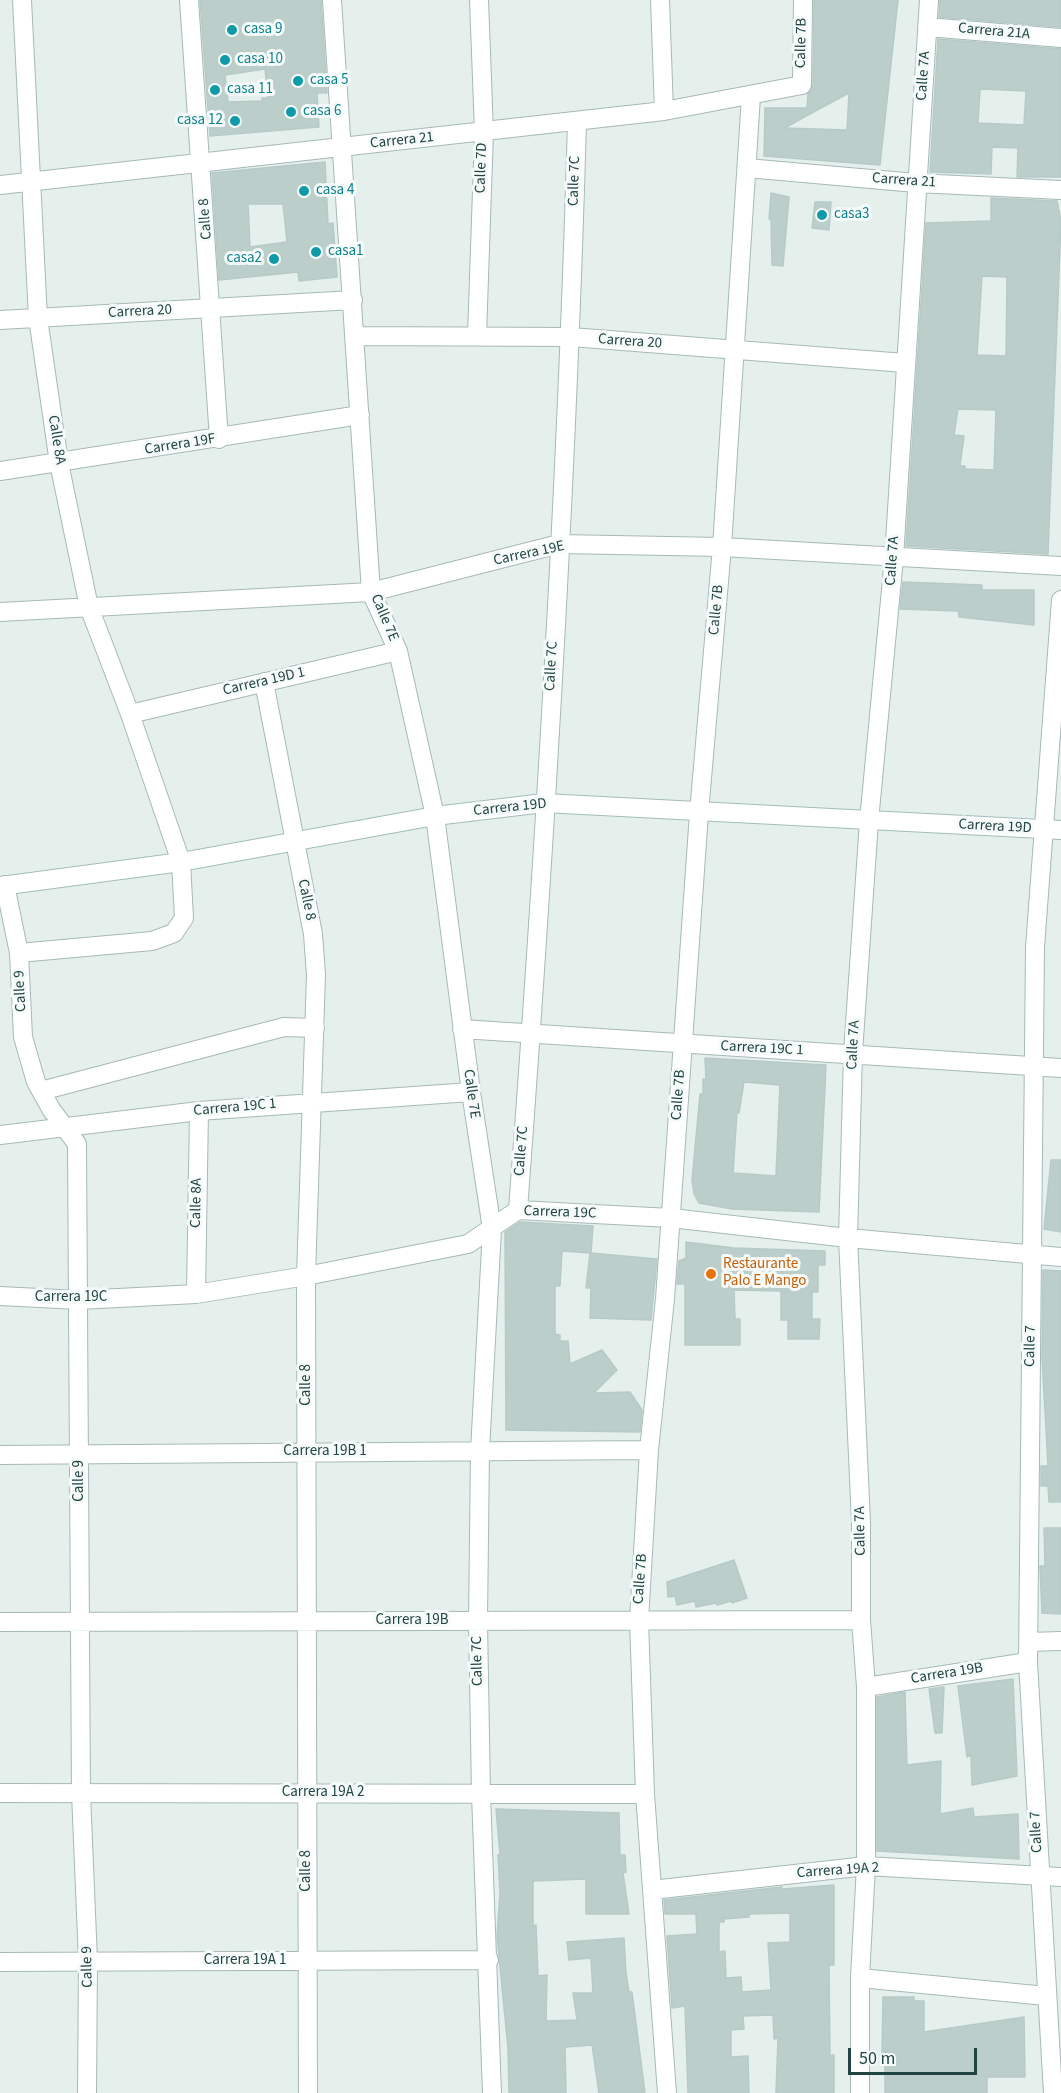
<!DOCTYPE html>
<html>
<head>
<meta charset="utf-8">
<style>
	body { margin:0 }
	#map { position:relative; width:1061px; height:2093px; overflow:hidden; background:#e5f0ed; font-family:"Source Sans 3",sans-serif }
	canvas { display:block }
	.scale { position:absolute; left:848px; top:2048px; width:129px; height:27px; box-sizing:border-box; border:3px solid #214543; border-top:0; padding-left:8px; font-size:18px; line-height:21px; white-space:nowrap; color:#214543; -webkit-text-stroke:4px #f6fbfa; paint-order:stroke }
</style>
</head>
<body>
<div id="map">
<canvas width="1061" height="2093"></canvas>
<div class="scale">50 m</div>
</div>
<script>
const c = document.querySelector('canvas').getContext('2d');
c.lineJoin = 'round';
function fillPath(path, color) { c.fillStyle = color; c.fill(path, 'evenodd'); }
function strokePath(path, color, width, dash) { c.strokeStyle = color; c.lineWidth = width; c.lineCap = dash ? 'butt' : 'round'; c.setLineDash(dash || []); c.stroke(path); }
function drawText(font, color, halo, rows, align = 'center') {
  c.font = font + ' "Source Sans 3",sans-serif'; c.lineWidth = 6; c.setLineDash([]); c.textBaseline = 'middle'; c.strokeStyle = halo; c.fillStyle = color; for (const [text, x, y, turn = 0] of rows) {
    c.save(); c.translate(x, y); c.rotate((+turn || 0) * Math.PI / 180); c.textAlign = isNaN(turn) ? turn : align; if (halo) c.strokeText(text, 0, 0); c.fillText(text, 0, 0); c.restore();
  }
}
const building = new Path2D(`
	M200,0H321L327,93H317L319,127L210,136ZM265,69L268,98H262V101L228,102L225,75Z
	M814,0H898L880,165L764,156L765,108H807L808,94L813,85ZM849,93L847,130L785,128L806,116Z
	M940,0H1061V27L939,17Z
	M938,39L1061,49V177H1017L1018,148L992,147L991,174L930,172ZM980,89L1026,91L1024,125L978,123Z
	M325,162L328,224L333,223L337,277L299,281L298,272L219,280L212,173ZM248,204H283L287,242L250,247Z
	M771,193L789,197L783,266L772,265L771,219H769Z
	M991,198L1057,201L1061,221L1048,554L906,546L926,223L991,221ZM982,276L1007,277L1006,356L977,355ZM958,409L996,410L994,470L965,469V466H960L964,436L954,435Z
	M815,202H831L829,230L812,228Z
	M903,582L982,585V590H1034V625L959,617L958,611L900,609Z
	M705,1058L826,1065L819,1212L732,1209L699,1203L694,1194L692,1180L700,1094H703V1079L706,1080ZM744,1082L780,1085L776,1176L733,1173L737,1112L739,1113Z
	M1051,1160H1061V1232L1044,1229Z
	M520,1222L593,1226L591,1253L562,1251L560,1286H555V1334L560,1335V1341H568L570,1364L602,1350L617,1370L594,1393L630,1392L642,1410L640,1432L506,1430L505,1232Z
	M686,1242L734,1248L825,1251V1265H818V1292H812V1319H820L819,1339H788V1320H781V1291L734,1290L735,1319H740V1345H685V1284H677L679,1261L686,1258Z
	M590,1253L657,1259L651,1320L590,1318L591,1288H586Z
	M1043,1270L1061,1271V1502H1049L1048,1486H1041V1466H1048L1042,1357Z
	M1044,1528H1061V1614L1042,1613L1040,1566H1045Z
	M734,1560L747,1598L732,1603L731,1601L717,1605L716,1603L696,1607L695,1601L677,1605L675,1596L668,1597L667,1582Z
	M1013,1679L1017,1776L972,1785L971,1755L967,1757L958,1686Z
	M944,1687L942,1733H935L929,1689Z
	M905,1692L907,1765L941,1761L940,1814L973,1808L974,1817L1018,1814L1019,1859L877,1851V1697Z
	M496,1809L619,1813L620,1855H625L626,1872L623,1873L629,1914H586V1879L533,1881V1926L536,1925L538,1976L547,1975L546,2021L577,2020L573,1993H593L591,1958L569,1960L567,1942L624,1938L626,1973L629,1992H632L645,2093H599L592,2045L565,2047L566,2093H509L508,2048L497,1936L500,1894L498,1855H500Z
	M834,1885V1965H829L830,2056L834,2055V2093H776L778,2038L774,2039L773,2015L743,2016L744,2029L731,2030V2057L748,2056L749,2093H688L685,2006L672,2008L667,1936L697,1934L696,1914H665L664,1900L782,1887V1889ZM790,1913V1942L768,1943L771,1990L742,1992L741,1977L726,1978L725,1951L719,1952V1922H724V1919L749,1917V1914Z
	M883,1997H914V2001H924V2032L1024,2017L1025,2077H987V2093H885V2053H882Z`);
fillPath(building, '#bcceca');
strokePath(building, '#b6cac7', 1.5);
const street = new Path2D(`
	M189,0L219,439
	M332,0L371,592L398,651L435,816L471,1092L492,1229L480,1451L478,1621L481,1794L492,2093
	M660,0L664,111
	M927,27L1061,38
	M747,168L916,183L1061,190
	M0,185L664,111L802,85L803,0
	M0,320L353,300
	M355,336L571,337L905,363
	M477,336L484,132L479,0
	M0,471L360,415
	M0,612L371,592L559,544L722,547L1061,566
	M264,682L313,934L316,975L306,1276L308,2093
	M130,714L398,651
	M5,885L19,953L23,1037L36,1082L51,1109L77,1144L81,1793L88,1961L87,2093
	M19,953L152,941L174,933L184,918L181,862L130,714L89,607L59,463L38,318L22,0
	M462,1029L1061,1068
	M41,1091L284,1027L315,1028
	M0,1135L199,1111L471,1092
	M518,1210C545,848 567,485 577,121
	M196,1294L199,1111
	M0,1296L79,1300L196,1294L306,1276L468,1244L518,1210L671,1218L848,1238L1061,1257
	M0,1455L649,1450
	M0,1622L861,1620
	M1028,1642L1061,1641
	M866,1687L1028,1662
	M0,1793L645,1794
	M652,1890L866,1866L1061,1877
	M0,1962L489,1960
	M860,1978L1046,1996
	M667,2093L645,1794L639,1620L649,1450L665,1299L699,813L722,547L751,96
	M860,2093V1978L866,1866V1687L861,1620V1522L848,1238L853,1053L869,821L894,558L929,0
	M1053,2093L1028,1662L1035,947L1061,600`);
const secondary = new Path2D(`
	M0,886L181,862L435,816L544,803L1061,830`);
strokePath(street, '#a6b9b7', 20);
strokePath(secondary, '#a2bdba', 20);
strokePath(street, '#fff', 18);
strokePath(secondary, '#fff', 18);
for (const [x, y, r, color] of [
	[232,30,6,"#0f9aa8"],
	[225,60,6,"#0f9aa8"],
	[298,81,6,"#0f9aa8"],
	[215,90,6,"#0f9aa8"],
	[291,112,6,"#0f9aa8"],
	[235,121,6,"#0f9aa8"],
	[304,191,6,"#0f9aa8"],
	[822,215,6,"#0f9aa8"],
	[316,252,6,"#0f9aa8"],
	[274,259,6,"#0f9aa8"],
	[711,1274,6,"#e8710a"]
]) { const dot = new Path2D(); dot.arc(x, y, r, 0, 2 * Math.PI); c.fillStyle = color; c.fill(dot); strokePath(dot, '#f6fbfa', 2); }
drawText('15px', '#0d838f', '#f6fbfa', [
	["casa 9",244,30],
	["casa 10",237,60],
	["casa 5",310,81],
	["casa 11",227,90],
	["casa 6",303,112],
	["casa 12",223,121,"right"],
	["casa 4",316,191],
	["casa3",834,215],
	["casa1",328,252],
	["casa2",262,259,"right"]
], 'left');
drawText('15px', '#214543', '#f6fbfa', [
	["Carrera 21A",994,32,5],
	["Calle 7B",802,43,-89],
	["Calle 7A",924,76,-86],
	["Carrera 21",402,141,-6],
	["Calle 7D",482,168,-88],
	["Calle 7C",575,181,-88],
	["Carrera 21",904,181,4],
	["Calle 8",206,219,-94],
	["Carrera 20",140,312,-3],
	["Carrera 20",630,342,4],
	["Calle 8A",56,440,81],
	["Carrera 19F",180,445,-9],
	["Carrera 19E",529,554,-12],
	["Calle 7A",893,561,-86],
	["Calle 7B",717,610,-85],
	["Calle 7E",384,618,67],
	["Calle 7C",552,666,-87],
	["Carrera 19D 1",264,682,-13],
	["Carrera 19D",510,808,-6],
	["Carrera 19D",995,827,3],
	["Calle 8",306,900,78],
	["Calle 9",21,991,-93],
	["Calle 7A",854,1045,-87],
	["Carrera 19C 1",762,1049,3],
	["Calle 7E",471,1094,82],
	["Calle 7B",679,1095,-86],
	["Carrera 19C 1",235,1108,-5],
	["Calle 7C",522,1151,-86],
	["Calle 8A",197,1203,-89],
	["Carrera 19C",560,1213,2],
	["Carrera 19C",71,1298],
	["Calle 7",1031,1346,-89],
	["Calle 8",307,1385,-90],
	["Carrera 19B 1",325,1452],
	["Calle 9",80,1481,-90],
	["Calle 7A",861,1531,-91],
	["Calle 7B",641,1579,-86],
	["Carrera 19B",412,1621],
	["Calle 7C",478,1661,-91],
	["Carrera 19B",947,1674,-9],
	["Carrera 19A 2",323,1793],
	["Calle 7",1037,1832,-93],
	["Calle 8",307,1871,-90],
	["Carrera 19A 2",838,1871,-4],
	["Carrera 19A 1",245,1961],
	["Calle 9",88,1967,-91]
]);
drawText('15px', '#c56008', '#f6fbfa', [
	["Restaurante",723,1265],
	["Palo E Mango",723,1282]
], 'left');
</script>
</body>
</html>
